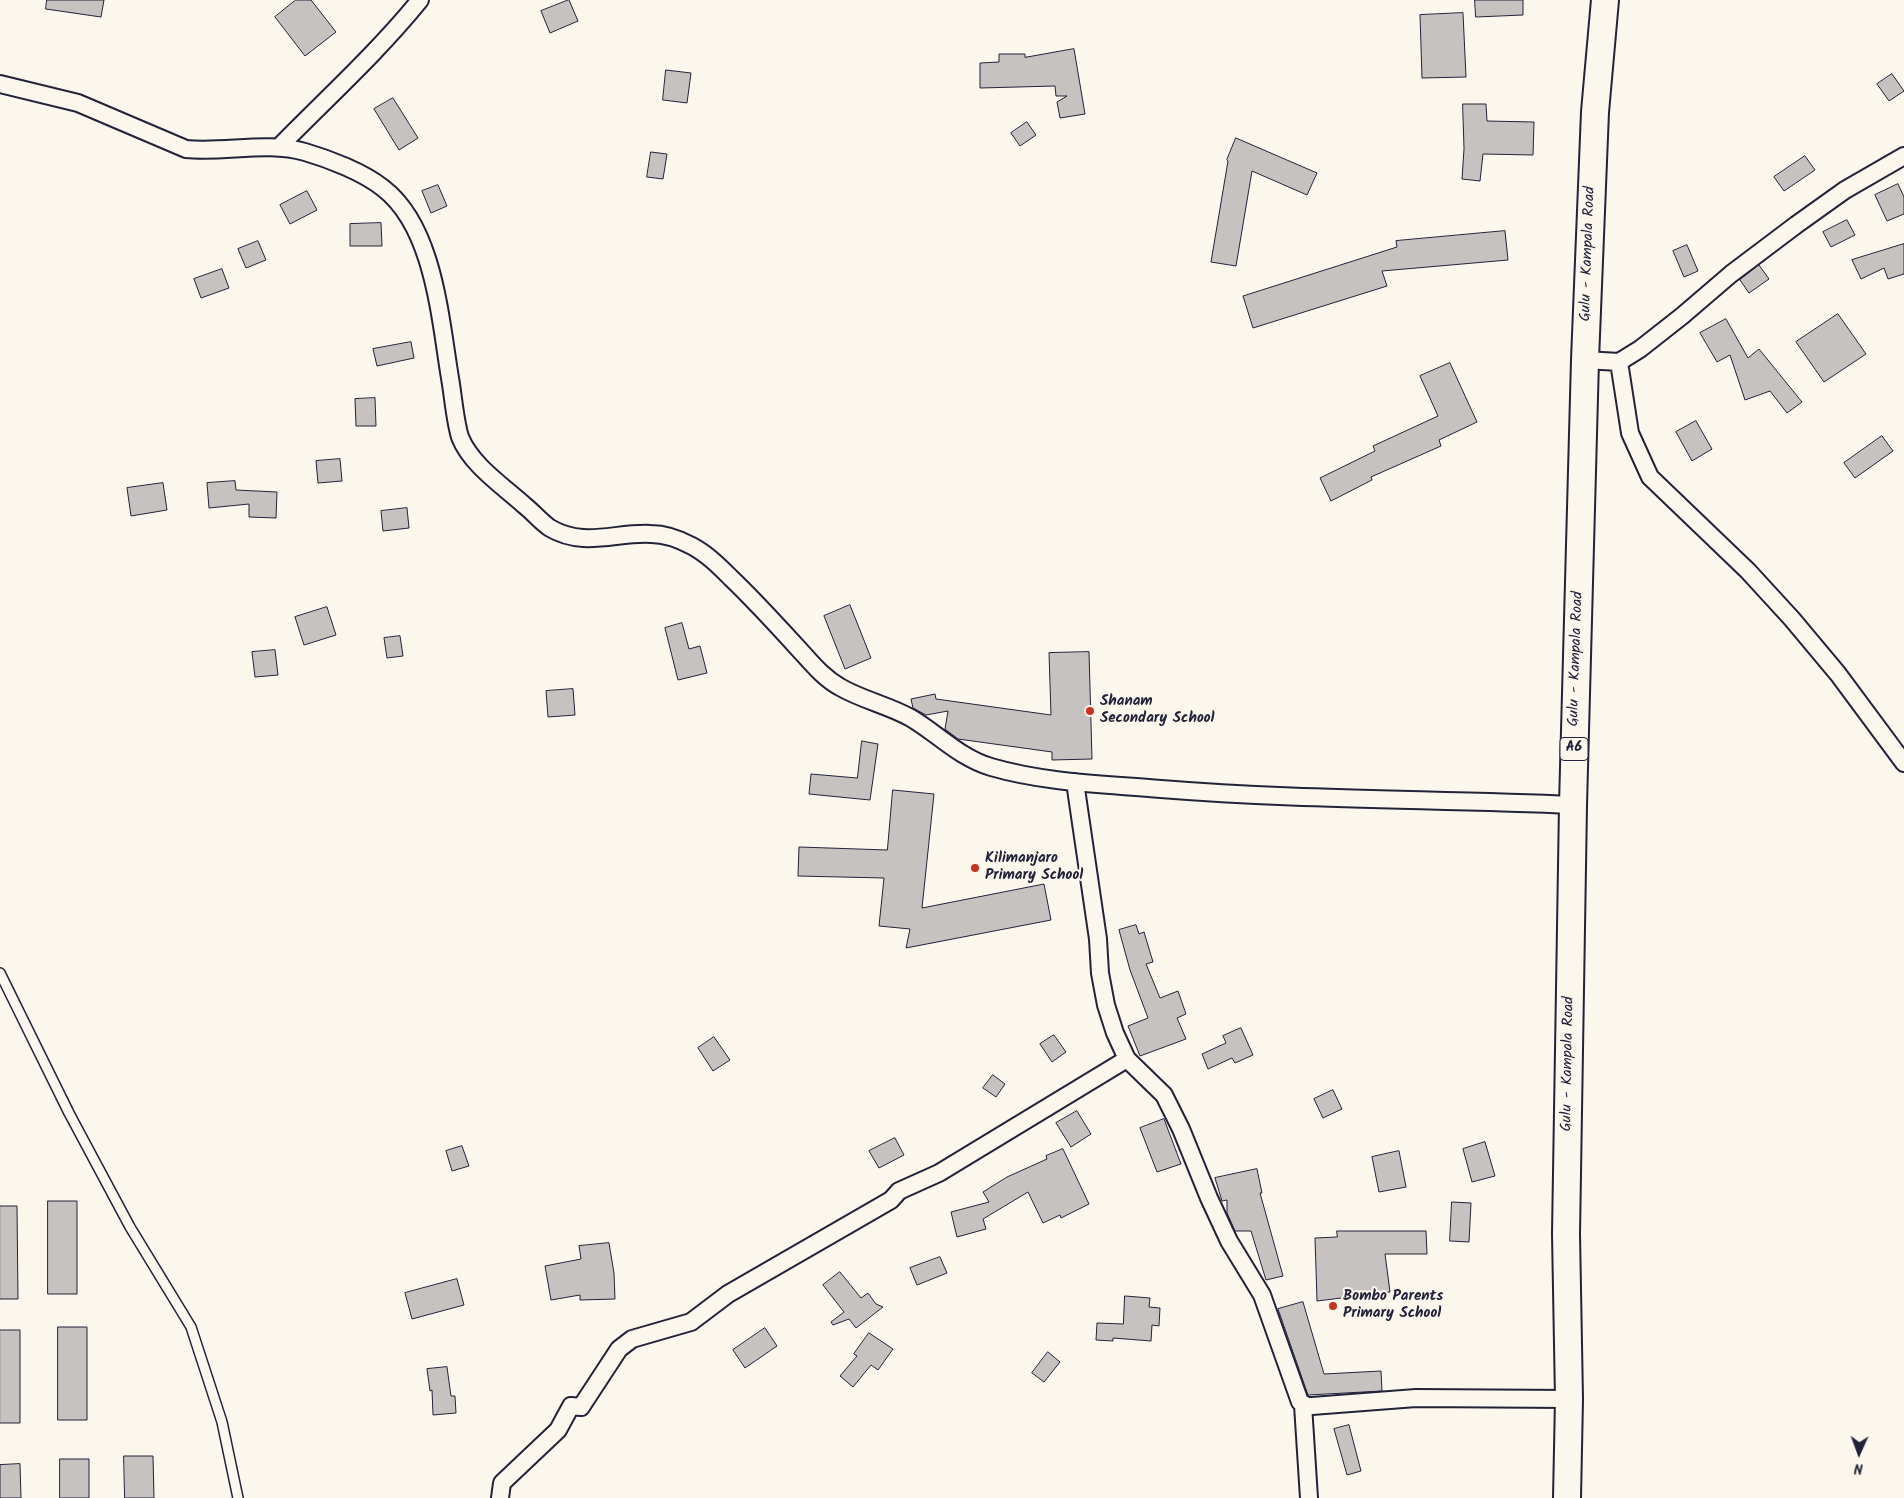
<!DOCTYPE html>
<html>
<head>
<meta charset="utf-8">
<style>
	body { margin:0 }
	#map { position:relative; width:1904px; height:1498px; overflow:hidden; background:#fbf7ec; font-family:Kalam,sans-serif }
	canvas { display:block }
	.north { position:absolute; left:1834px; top:1428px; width:50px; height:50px; -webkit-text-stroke:4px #fbf7ec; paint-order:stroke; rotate:182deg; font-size:14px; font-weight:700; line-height:20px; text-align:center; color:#22223b }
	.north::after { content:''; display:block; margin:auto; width:18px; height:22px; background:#22223b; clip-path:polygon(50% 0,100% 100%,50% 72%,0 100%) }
</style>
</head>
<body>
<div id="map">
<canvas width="1904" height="1498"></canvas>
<div class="north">N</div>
</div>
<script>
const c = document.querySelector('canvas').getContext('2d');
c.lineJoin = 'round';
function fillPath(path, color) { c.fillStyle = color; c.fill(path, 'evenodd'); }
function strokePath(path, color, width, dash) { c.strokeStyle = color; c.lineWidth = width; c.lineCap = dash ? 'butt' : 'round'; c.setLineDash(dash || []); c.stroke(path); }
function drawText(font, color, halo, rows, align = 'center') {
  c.font = font + ' Kalam,sans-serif'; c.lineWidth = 4; c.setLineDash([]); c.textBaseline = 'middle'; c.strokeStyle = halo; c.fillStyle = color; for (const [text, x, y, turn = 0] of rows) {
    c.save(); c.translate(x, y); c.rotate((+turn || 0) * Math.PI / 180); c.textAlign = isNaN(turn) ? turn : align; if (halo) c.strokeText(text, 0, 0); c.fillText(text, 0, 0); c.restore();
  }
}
const building = new Path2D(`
	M47,0H104L101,17L46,9Z
	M296,0H311L336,32L305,56L275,17Z
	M569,0L578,21L550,33L541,11Z
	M1475,0H1523V15L1476,17Z
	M1463,13L1466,77L1422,78L1420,15Z
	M1074,49L1085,114L1060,118L1057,102L1067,96H1056L1055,86L980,88V63L999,62V54H1025V57Z
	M666,70L691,73L687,103L663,100Z
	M1892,74L1904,91L1889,101L1877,84Z
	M393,98L418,138L399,150L374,109Z
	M1463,104H1486L1487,121L1534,122L1533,155L1483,154L1480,181L1462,179L1464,149Z
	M1027,122L1036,135L1020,146L1011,133Z
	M1236,138L1317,173L1307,195L1252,171L1236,266L1211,262L1228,161L1227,160Z
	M651,152L667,154L663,179L647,177Z
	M1805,156L1815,170L1784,191L1774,177Z
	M1898,184L1904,197V214L1887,221L1875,195Z
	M438,185L447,206L431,213L422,191Z
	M307,191L317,210L290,224L280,205Z
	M1847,220L1855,235L1831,247L1823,232Z
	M381,223L382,246H350V224Z
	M1505,231L1508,260L1382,271L1387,286L1253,328L1243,296L1397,247L1396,241Z
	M258,241L266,260L246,268L238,249Z
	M1904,244V274L1888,279L1884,268L1861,279L1852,260Z
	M1687,245L1698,271L1684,277L1673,251Z
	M1759,265L1769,279L1749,293L1740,280Z
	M222,269L229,288L201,298L194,279Z
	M1838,314L1866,354L1824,382L1796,342Z
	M1726,319L1748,358L1759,349L1802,402L1787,413L1770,391L1745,400L1730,355L1717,362L1700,333Z
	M411,342L414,358L377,366L373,349Z
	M1450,363L1477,422L1439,440L1441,446L1371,477L1372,480L1331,501L1320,478L1375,451L1373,446L1438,416L1420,376Z
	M375,398L376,426H356L355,399Z
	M1696,421L1712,449L1692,461L1676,432Z
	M1882,436L1893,451L1855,478L1844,463Z
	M340,459L342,481L318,483L316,461Z
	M235,481L236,490L277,492L276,518L249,517V504L209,508L207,483Z
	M163,483L167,510L131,516L127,488Z
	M407,508L409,528L383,531L381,511Z
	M850,605L871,658L845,669L824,616Z
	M327,607L336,635L304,645L295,617Z
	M682,623L689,649L700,646L707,673L678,680L665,628Z
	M400,636L403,656L387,658L384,638Z
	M275,650L278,675L255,677L252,652Z
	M1089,652L1092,759L1052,760V752L958,739L945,729L948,711L926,715L913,708L911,699L935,694L936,699L1051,715L1049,653Z
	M573,689L575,715L548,717L546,691Z
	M862,741L878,744L870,800L809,794L811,774L857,778Z
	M893,790L934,794L922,908L1044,884L1051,920L906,948L910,929L879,926L884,878L798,876L799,847L887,850Z
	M1136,925L1139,934L1144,932L1153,962L1146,964L1160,998L1178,991L1186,1014L1177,1018L1186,1039L1140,1056L1128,1026L1148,1018L1130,970L1119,930Z
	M1241,1028L1253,1055L1235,1063L1232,1058L1208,1069L1202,1054L1226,1043L1223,1036Z
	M1054,1035L1066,1052L1052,1062L1040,1044Z
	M714,1037L730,1060L713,1071L698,1048Z
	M993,1075L1005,1084L996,1097L983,1088Z
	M1333,1090L1342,1109L1323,1118L1314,1099Z
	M1077,1111L1091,1134L1071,1147L1056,1123Z
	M1164,1119L1181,1164L1157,1172L1140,1128Z
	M895,1138L904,1155L879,1168L869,1151Z
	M1485,1142L1495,1176L1472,1182L1463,1149Z
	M462,1146L469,1166L452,1171L446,1151Z
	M1063,1149L1089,1204L1061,1218L1060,1215L1043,1223L1028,1192L983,1219L986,1229L957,1237L951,1212L989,1202L983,1192L1007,1177L1047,1159L1046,1156Z
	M1399,1151L1406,1187L1379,1192L1372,1157Z
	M1257,1169L1262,1193H1260L1283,1276L1266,1280L1251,1231H1235L1227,1213V1200L1222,1201L1215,1178Z
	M48,1201H77V1294H48Z
	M1452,1202L1471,1203L1469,1242L1450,1241Z
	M0,1206H17L18,1299H0Z
	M1337,1231H1426L1427,1254H1385L1390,1292L1317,1301L1315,1238L1337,1237Z
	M609,1243L614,1273L615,1299L580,1300V1295L551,1300L545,1266L581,1259L579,1246Z
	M940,1257L947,1273L917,1285L910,1268Z
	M840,1272L861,1298L868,1293L876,1304L883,1307L856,1328L849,1319L833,1325L831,1322L844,1312L823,1285Z
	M457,1279L464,1305L412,1319L405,1293Z
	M1125,1296L1150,1298L1149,1307L1160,1308L1159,1326L1152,1325L1151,1341L1113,1338V1341L1096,1340L1097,1323L1123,1324Z
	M1303,1302L1324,1374L1381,1371L1382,1391L1308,1395L1278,1309Z
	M58,1327H87V1420H58Z
	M765,1328L777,1346L745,1368L733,1350Z
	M0,1330H20V1423H0Z
	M869,1333L893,1349L878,1370L871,1365L853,1387L840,1376L857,1356L854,1354Z
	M1048,1352L1060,1362L1044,1382L1032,1373Z
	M447,1367L451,1396H455L456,1413L433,1415L432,1390L430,1391L427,1369Z
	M1349,1425L1361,1471L1347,1475L1334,1429Z
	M124,1456H153L154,1498H125Z
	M60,1459H89V1498H60Z
	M20,1464L21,1498H0V1465Z`);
fillPath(building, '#c6c2c0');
strokePath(building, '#22223b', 1);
const service = new Path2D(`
	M0,973L69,1113L130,1227L191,1327L222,1422L238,1498`);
const minor = new Path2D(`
	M0,84L78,103L186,149C225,153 267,141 305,152C329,159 363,172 383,188C434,227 440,318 450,378C453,395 455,421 460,437C471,465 503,486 524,505C533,512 541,522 550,528C584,548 615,532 651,534C664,534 679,539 692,546C707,554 719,566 731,578C754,600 775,623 796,646C810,661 822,677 840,687C862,700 888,705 911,718C938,734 960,758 991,767C1046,783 1104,784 1161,789C1298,800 1436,799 1573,805
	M280,146C327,98 377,53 420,0
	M1585,360L1619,362L1640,349L1682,316L1731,274L1796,225L1845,190L1904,156
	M1619,362L1630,433L1650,477L1748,571L1792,619L1838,674L1904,763
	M1075,782L1098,939L1100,973L1106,1005L1115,1033L1127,1059L1164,1095L1181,1129L1209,1198L1229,1241L1262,1295L1300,1402L1307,1406H1312L1416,1398L1569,1399
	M1303,1405L1309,1498
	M500,1498L502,1483L558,1430L571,1406L581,1407L619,1349L632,1339L691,1322L728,1294L891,1200L899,1191L939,1173L1127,1059`);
const primary = new Path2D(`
	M1567,1498L1569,1399L1566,1234L1573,805L1585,360L1595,112L1605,0`);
strokePath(service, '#22223b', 12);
strokePath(minor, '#22223b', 20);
strokePath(primary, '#22223b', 30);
strokePath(service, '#fbf7ec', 9);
strokePath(minor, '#fbf7ec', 16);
strokePath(primary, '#fbf7ec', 26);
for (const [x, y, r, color] of [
	[1090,711,5,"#c8321e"],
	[975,868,5,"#c8321e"],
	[1333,1306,5,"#c8321e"]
]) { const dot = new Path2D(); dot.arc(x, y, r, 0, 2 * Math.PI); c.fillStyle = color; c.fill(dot); strokePath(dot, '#fbf7ec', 2); }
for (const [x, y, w] of [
	[1574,749,28]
]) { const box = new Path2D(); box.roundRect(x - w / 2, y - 11.5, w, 23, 4); c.fillStyle = '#fbf7ec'; c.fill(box); strokePath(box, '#22223b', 1); }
drawText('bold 14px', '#22223b', null, [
	["A6",1574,749]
]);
drawText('15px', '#22223b', '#fbf7ec', [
	["Gulu - Kampala Road",1589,254,-88],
	["Gulu - Kampala Road",1577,659,-88],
	["Gulu - Kampala Road",1569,1064,-89]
]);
drawText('bold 15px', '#22223b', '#fbf7ec', [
	["Shanam",1100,702],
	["Secondary School",1100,719],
	["Kilimanjaro",985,859],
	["Primary School",985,876],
	["Bombo Parents",1343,1297],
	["Primary School",1343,1314]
], 'left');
</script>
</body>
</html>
